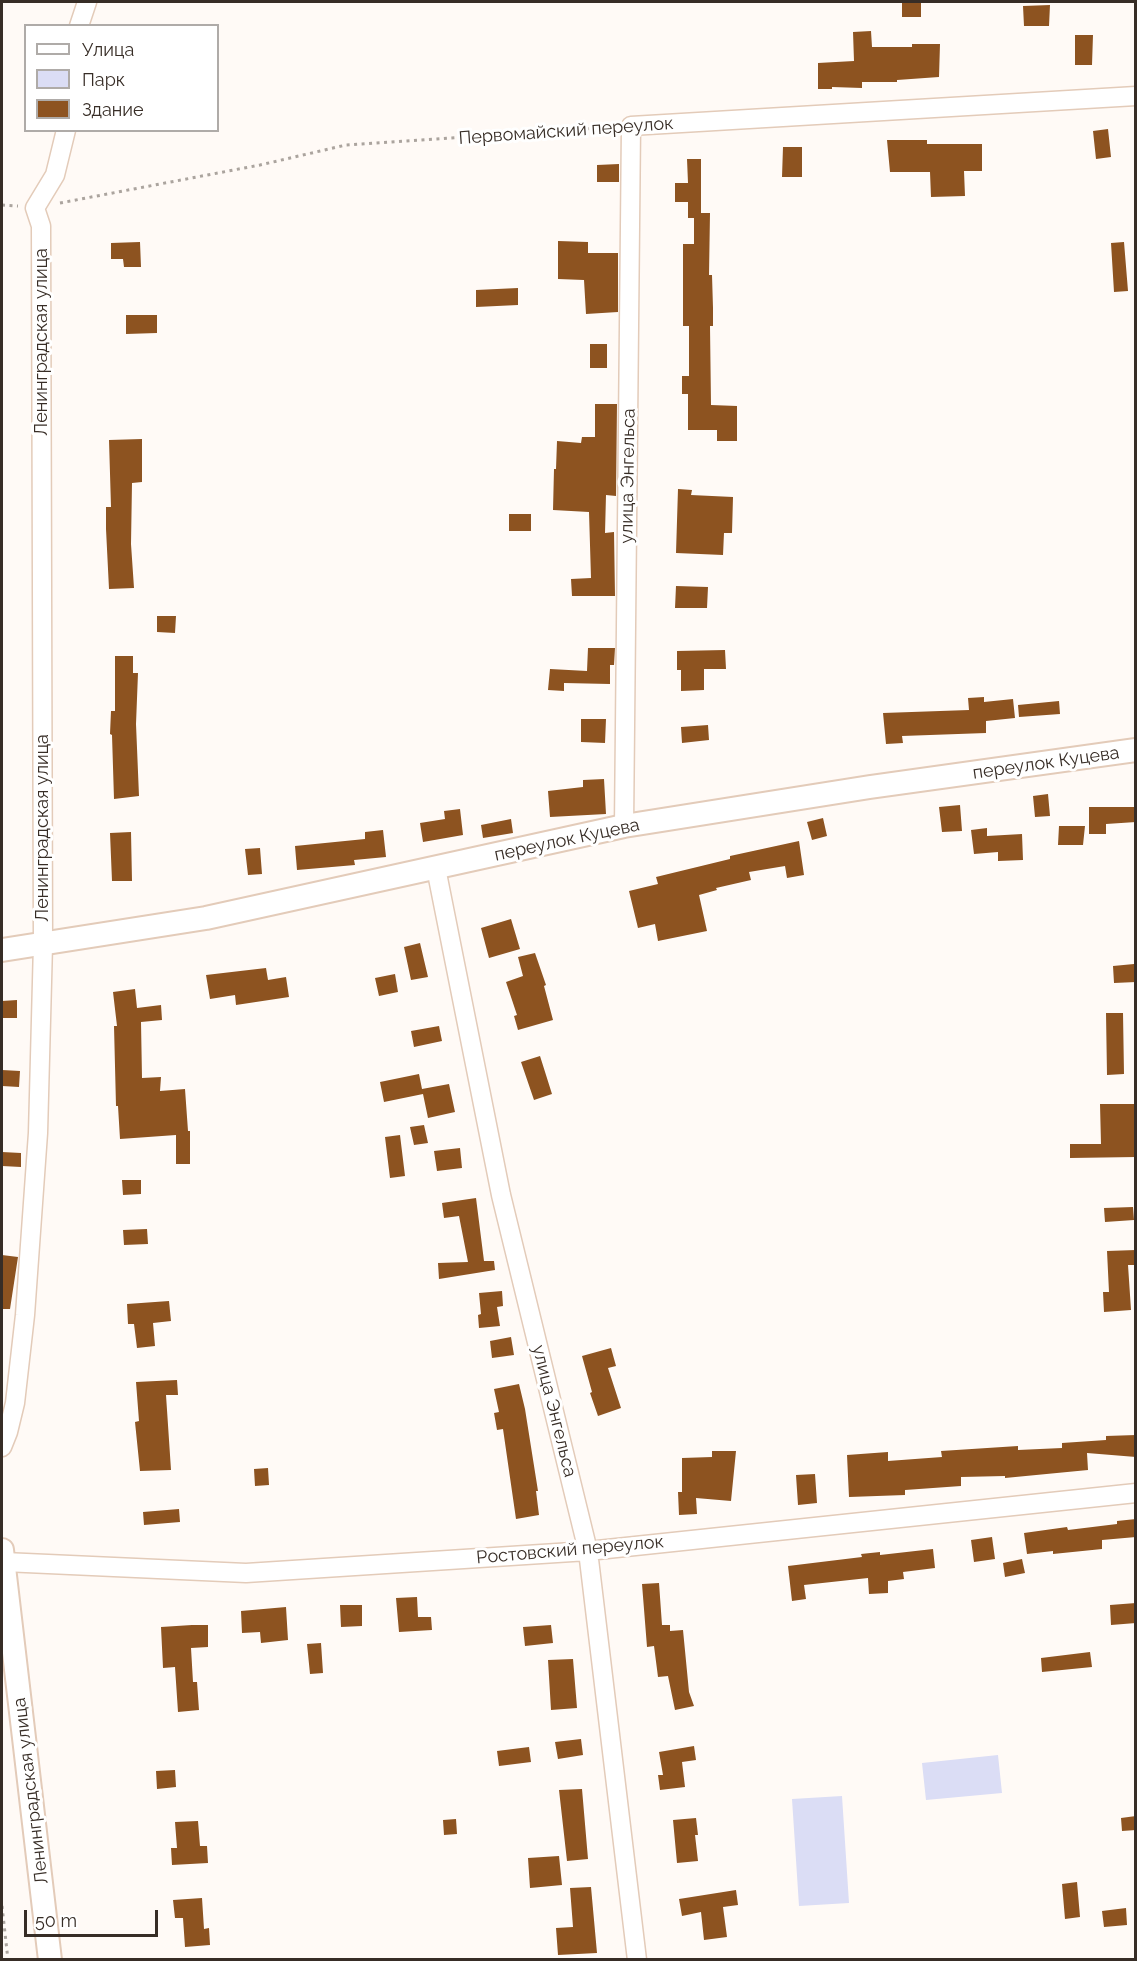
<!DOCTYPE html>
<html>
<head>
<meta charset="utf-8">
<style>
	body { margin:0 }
	#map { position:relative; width:1137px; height:1961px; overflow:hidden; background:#fffaf6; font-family:Raleway,sans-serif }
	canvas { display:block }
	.frame { position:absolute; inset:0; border:3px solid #372d26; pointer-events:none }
	.legend { position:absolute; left:24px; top:24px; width:195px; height:108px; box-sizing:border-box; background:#fff; border:2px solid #afaba8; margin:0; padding:8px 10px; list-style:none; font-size:18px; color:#372d26 }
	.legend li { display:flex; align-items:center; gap:12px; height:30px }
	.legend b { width:30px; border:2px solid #afaba8 }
	.scale { position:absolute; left:24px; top:1910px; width:134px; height:27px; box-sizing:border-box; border:3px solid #372d26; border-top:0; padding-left:8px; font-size:18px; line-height:21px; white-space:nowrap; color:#372d26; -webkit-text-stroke:4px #fff; paint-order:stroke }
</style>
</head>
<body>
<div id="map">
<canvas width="1137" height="1961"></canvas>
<div class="frame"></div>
<ul class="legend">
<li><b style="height:8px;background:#fff"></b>Улица</li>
<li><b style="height:16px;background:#dbddf5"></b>Парк</li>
<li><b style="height:16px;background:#8d5320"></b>Здание</li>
</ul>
<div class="scale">50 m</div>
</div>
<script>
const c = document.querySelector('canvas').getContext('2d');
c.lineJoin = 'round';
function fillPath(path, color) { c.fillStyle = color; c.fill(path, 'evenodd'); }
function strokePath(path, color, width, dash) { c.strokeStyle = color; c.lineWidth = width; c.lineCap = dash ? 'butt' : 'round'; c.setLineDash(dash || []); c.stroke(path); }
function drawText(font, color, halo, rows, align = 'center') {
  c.font = font + ' Raleway,sans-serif'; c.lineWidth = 6; c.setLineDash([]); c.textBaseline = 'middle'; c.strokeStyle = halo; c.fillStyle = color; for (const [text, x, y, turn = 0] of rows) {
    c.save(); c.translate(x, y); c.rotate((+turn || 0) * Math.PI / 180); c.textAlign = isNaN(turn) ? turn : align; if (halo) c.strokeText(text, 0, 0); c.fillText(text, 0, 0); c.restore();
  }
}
fillPath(new Path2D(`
	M998,1755L1002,1793L926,1800L922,1763Z
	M842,1796L849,1903L799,1906L792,1799Z`), '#dbddf5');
fillPath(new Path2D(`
	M902,2H921V17H902Z
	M1050,5L1049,26H1024L1023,6Z
	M871,31L872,47H912V44H940L939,77L897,80V82H862V88L832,87V89H818V63L854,61L853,32Z
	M1075,35H1093L1092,65H1075Z
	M1108,129L1111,157L1096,159L1093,131Z
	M887,140H927V144H982V171H964L965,196L931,197L930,172H890Z
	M783,147H802V177H782Z
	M687,159H701V213H710L709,275H712L713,308V326H710L711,405L737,406V441H717V430H688V394H682V376H689V326H683V244H694V218H688V202H675V183H688Z
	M619,164V182H597V165Z
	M558,241L588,242V253H618V312L586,314L584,280L558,279Z
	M140,242L141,267H124L123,259H111V243Z
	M1124,242L1128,291L1114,292L1111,243Z
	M518,288V305L476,307V290Z
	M126,315H157V333L126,334Z
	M590,344H607V368H590Z
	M595,404H617L616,496L606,495L605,533L614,532L615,596H572L571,579L591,578L589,512L553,510L554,469H556L557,441L581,443L582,437H595Z
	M142,439V482L132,483L131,544L134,588L109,589L106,529V507H111L109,440Z
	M678,489L692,490L691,495L733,497L732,533H724L723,555L676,553Z
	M509,514H531V531H509Z
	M676,586L708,587L707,608H675Z
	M157,616H176L175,633L157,632Z
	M588,648H615L614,665H610V684L564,683V691L548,690L550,669L587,671Z
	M725,650L726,669H704V690L681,691V670H677V651Z
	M115,656H133V673H138L136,724L139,796L114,799L112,735L110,734L111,711H115Z
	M984,697V702L1013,699L1015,718L986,721V733L902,736L903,743L886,744L883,713L969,710L968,698Z
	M1059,701L1060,714L1019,717L1018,705Z
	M581,719H606L605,743L581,742Z
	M708,725L709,740L682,743L681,727Z
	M604,779L606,814L550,817L548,791L583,787V780Z
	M1048,794L1050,816L1035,817L1033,796Z
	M960,805L962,831L942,832L939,807Z
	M1089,807H1136V822L1106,824V834H1089Z
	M460,809L463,835L423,842L420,823L445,819L444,811Z
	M823,818L827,836L812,840L807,822Z
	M511,819L513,833L483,838L481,825Z
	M1059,826H1085L1083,845H1058Z
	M987,828V836L1022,834L1023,860L998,861V852L974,854L971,830Z
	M383,830L386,857L354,860L355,865L297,870L295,846L365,839V832Z
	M131,832L132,881H112L110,833Z
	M799,841L804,875L787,878L785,866L749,872L751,880L716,888L717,890L699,895L707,931L658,941L655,924L638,928L629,891L658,884L656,877L730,859V856Z
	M260,848L262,874L248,875L245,849Z
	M511,919L520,949L489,958L481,928Z
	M420,943L428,977L411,980L404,947Z
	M535,953L546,985L544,986L553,1020L518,1030L514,1016L517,1015L506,982L523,976L518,957Z
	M1134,964L1136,982L1114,983L1113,966Z
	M266,968L268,980L286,977L289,997L236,1005L235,995L210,999L206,975Z
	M395,974L398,992L379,996L375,978Z
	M135,989L137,1008L161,1005L162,1020L141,1022L142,1078L161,1077L160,1091L185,1089L188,1131H190V1164H176V1135L120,1139L118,1106H116L114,1026H117L113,992Z
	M17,1000V1018H2V1001Z
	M1106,1013H1123L1124,1074L1107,1075Z
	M439,1026L442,1041L414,1047L411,1031Z
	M540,1056L552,1094L534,1100L521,1062Z
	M2,1070L20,1071L19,1087L2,1086Z
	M419,1074L422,1089L449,1084L455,1112L428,1118L423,1094L384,1102L380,1082Z
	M1100,1104H1136V1157L1070,1158V1144H1101Z
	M424,1125L428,1143L414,1145L410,1127Z
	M400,1135L405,1176L390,1178L385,1137Z
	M460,1148L462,1168L437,1171L434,1151Z
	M2,1152L21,1153V1167L2,1166Z
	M122,1180H141V1194L123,1195Z
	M476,1198L484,1261H494L495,1270L439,1279L438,1263L468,1262L459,1216L444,1218L442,1203Z
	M1133,1207L1134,1220L1105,1222L1104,1208Z
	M147,1229L148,1244L124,1245L123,1230Z
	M1136,1250V1265H1128L1131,1310L1104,1312L1103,1292H1109L1107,1251Z
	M2,1255L18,1257L10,1309H2Z
	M502,1291L503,1306L497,1307L500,1326L479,1328L478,1315L481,1314L479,1293Z
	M169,1301L171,1321L153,1323L155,1346L137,1348L134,1324H128L127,1304Z
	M511,1337L514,1355L492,1358L490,1341Z
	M611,1348L616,1366L608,1368L621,1408L598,1416L590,1393L592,1392L582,1356Z
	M177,1380L178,1395H166L171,1470L140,1471L135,1422L139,1421L136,1382Z
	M519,1384L525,1409L538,1491H536L539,1515L516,1519L503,1429L497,1430L494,1413L499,1412L494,1389Z
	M1136,1435V1457L1087,1453L1088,1470L1005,1478V1476L961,1477V1486L905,1490V1495L849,1497L847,1455L888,1452V1461L942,1457L941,1451L1018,1446V1450L1062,1448V1443L1106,1440V1436Z
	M712,1451H736L731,1501L696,1498L697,1514L679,1515L678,1492H682V1458L712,1457Z
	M268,1468L269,1485L255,1486L254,1469Z
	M815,1474L817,1503L798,1505L796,1475Z
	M179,1509L180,1522L144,1525L143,1512Z
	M1136,1519V1537L1102,1540V1549L1053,1554V1551L1027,1554L1024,1533L1067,1527L1068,1530L1117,1524V1521Z
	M992,1537L995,1559L974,1562L971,1540Z
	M933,1549L935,1568L903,1572L904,1579L888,1581V1593L869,1594L868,1578L804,1585L806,1599L792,1601L788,1566L862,1557L861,1554L880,1552V1555Z
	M1022,1559L1025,1573L1005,1577L1003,1563Z
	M659,1583L662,1625H670V1631L683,1630L689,1692L694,1706L675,1710L668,1676L658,1677L654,1646L647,1647L642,1584Z
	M417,1597L418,1617H431L432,1630L399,1632L396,1598Z
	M1136,1603V1623L1111,1625L1110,1605Z
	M340,1605H362V1626L341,1627Z
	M286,1607L288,1640L261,1643L260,1632L242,1633L241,1611Z
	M192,1625H208V1647L191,1648L193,1682H197L199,1710L178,1712L175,1667L163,1668L161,1627Z
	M551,1625L553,1643L525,1646L523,1627Z
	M321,1643L323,1673L310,1674L307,1644Z
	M1090,1652L1092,1667L1042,1672L1041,1658Z
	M573,1659L577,1708L551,1710L548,1660Z
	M581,1739L583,1755L558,1759L555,1742Z
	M694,1746L696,1760L682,1762L685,1787L660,1790L658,1775H663L659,1752Z
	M529,1747L531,1762L499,1766L497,1751Z
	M175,1770L176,1787L157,1789L156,1771Z
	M582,1789L588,1859L567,1861L559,1790Z
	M1136,1816V1830L1122,1831L1121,1818Z
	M696,1818L698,1835H695L698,1861L677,1863L673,1820Z
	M456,1819L457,1834L444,1835L443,1820Z
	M198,1821L200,1846H207L208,1863L172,1865L171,1848H177L175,1822Z
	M559,1856L562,1885L530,1888L528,1858Z
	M1077,1882L1080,1917L1065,1919L1062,1884Z
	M591,1887L597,1953L558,1955L556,1928L573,1927L570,1888Z
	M736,1890L738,1905L723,1907L727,1937L704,1940L701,1912L682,1916L679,1899Z
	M202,1898L204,1929L209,1928L210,1945L185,1947L183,1918H175L173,1900Z
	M1126,1908L1127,1925L1104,1927L1102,1911Z`), '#8d5320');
const minor = new Path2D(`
	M79,26L87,2
	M624,826L631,126L1136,96
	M436,868L501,1195L588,1551L637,1960
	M2,1447L8,1432L15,1403L25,1315L38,1133L43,944L41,226L35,208L55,175L66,130
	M4,1562L246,1573L588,1551L1136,1493`);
const tertiary = new Path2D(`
	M2,950L206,918L624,826L870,787L1136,750
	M2,1550L50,1960`);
strokePath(minor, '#e3cbb9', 21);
strokePath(tertiary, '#e3cbb9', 26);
strokePath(new Path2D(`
	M60,203L260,165L346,145L614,127
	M2,205L18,206
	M2,1906L8,1960`), '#aba49e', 3, [3, 4.5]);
strokePath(minor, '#fff', 18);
strokePath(tertiary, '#fff', 22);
drawText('18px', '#372d26', '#fff', [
	["Первомайский переулок",566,131,-4],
	["Ленинградская улица",42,342,-90],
	["улица Энгельса",628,476,-89],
	["переулок Куцева",1046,763,-8],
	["Ленинградская улица",43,828,-90],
	["переулок Куцева",567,840,-12],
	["улица Энгельса",554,1411,76],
	["Ростовский переулок",570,1550,-5],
	["Ленинградская улица",31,1791,-97]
]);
</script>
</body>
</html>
